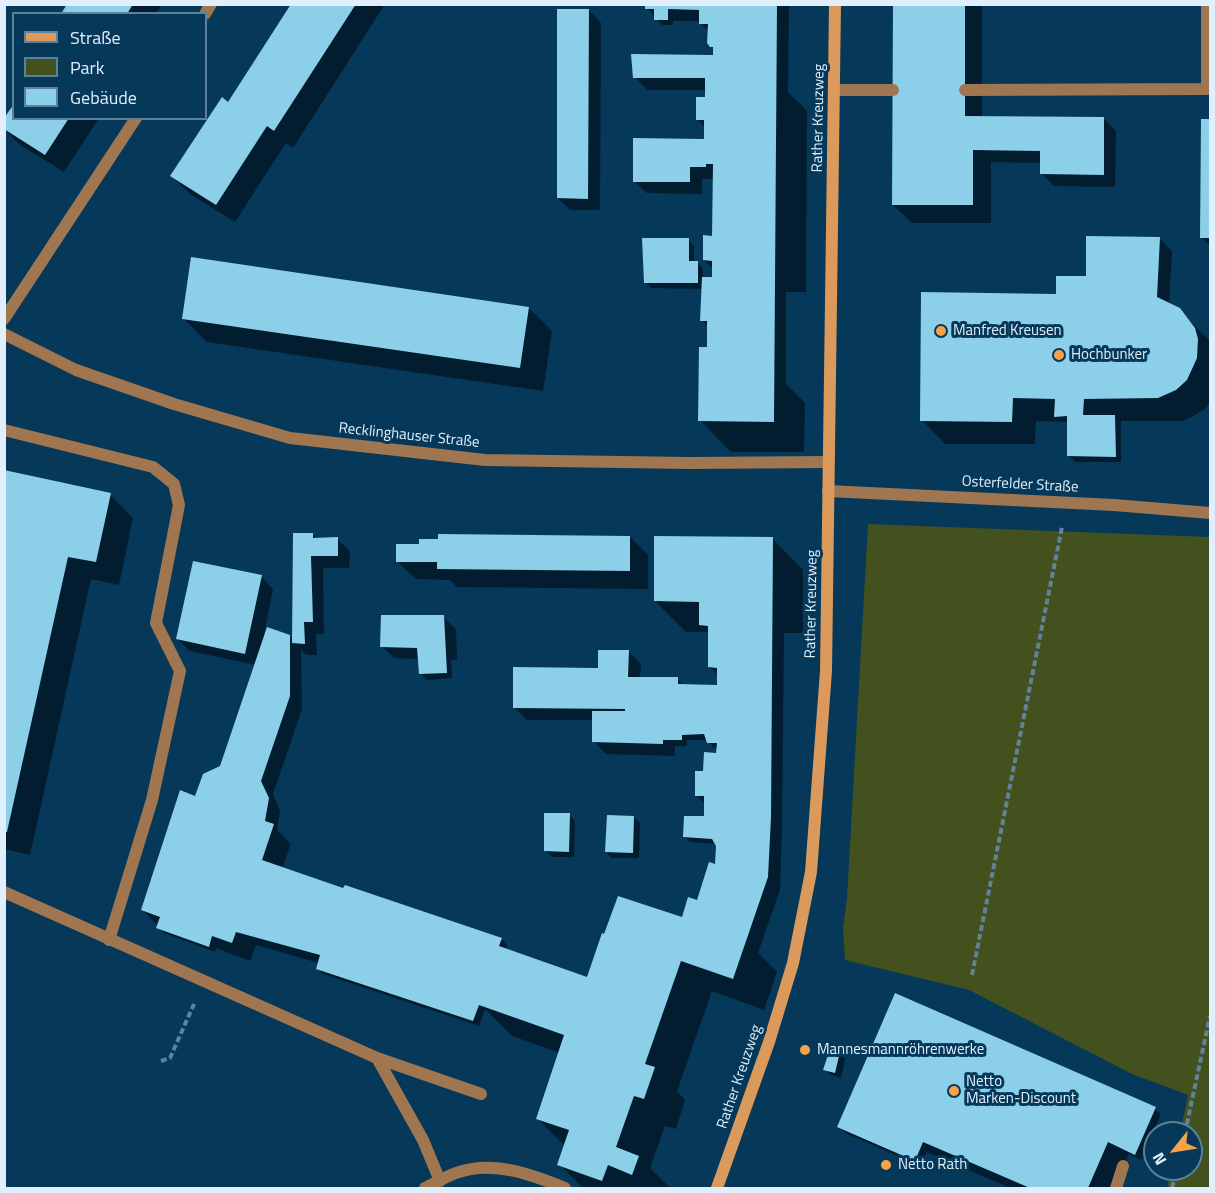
<!DOCTYPE html>
<html>
<head>
<meta charset="utf-8">
<style>
	body { margin:0 }
	#map { position:relative; width:1215px; height:1193px; overflow:hidden; background:#053859; font-family:"Titillium Web",sans-serif }
	canvas { display:block }
	.frame { position:absolute; inset:0; border:6px solid #e0effb; pointer-events:none }
	.legend { position:absolute; left:12px; top:12px; width:195px; height:108px; box-sizing:border-box; background:#053859; border:2px solid #5d819a; margin:0; padding:8px 10px; list-style:none; font-size:18px; color:#e0effb }
	.legend li { display:flex; align-items:center; gap:12px; height:30px }
	.legend b { width:30px; border:2px solid #5d819a }
	.north { position:absolute; left:1143px; top:1121px; width:60px; height:60px; box-sizing:border-box; background:#053859; border:2px solid #5d819a; border-radius:50%; rotate:240deg; font-size:16px; font-weight:700; line-height:24px; text-align:center; color:#e0effb }
	.north::after { content:''; display:block; margin:auto; width:21px; height:27px; background:#f7a148; clip-path:polygon(50% 0,100% 100%,50% 72%,0 100%) }
</style>
</head>
<body>
<div id="map">
<canvas width="1215" height="1193"></canvas>
<div class="frame"></div>
<ul class="legend">
<li><b style="height:8px;background:#db9a5b"></b>Straße</li>
<li><b style="height:16px;background:#42511d"></b>Park</li>
<li><b style="height:16px;background:#8ccfe9"></b>Gebäude</li>
</ul>
<div class="north">N</div>
</div>
<script>
const c = document.querySelector('canvas').getContext('2d');
c.lineJoin = 'round';
function fillPath(path, color) { c.fillStyle = color; c.fill(path, 'evenodd'); }
function strokePath(path, color, width, dash) { c.strokeStyle = color; c.lineWidth = width; c.lineCap = dash ? 'butt' : 'round'; c.setLineDash(dash || []); c.stroke(path); }
function drawText(font, color, halo, rows, align = 'center') {
  c.font = font + ' "Titillium Web",sans-serif'; c.lineWidth = 6; c.setLineDash([]); c.textBaseline = 'middle'; c.strokeStyle = halo; c.fillStyle = color; for (const [text, x, y, turn = 0] of rows) {
    c.save(); c.translate(x, y); c.rotate((+turn || 0) * Math.PI / 180); c.textAlign = isNaN(turn) ? turn : align; if (halo) c.strokeText(text, 0, 0); c.fillText(text, 0, 0); c.restore();
  }
}
fillPath(new Path2D(`
	M868,524L1210,537V1188H1167L1171,1169H1191V1133H1180L1188,1095L1132,1074L969,990L845,960L843,928L847,898Z`), '#42511d');
fillPath(new Path2D(`
	M69,4H162L156,14H63Z
	M292,4H385L293,148L286,143L235,222L190,194L172,176L228,104Z
	M647,4H789L788,92L807,111L806,292H786V384L805,403L804,452H731L700,420L709,349L707,326L702,320L704,289L651,288L646,282L688,240L694,246V262H697L703,268V279H713V269L704,260L713,237L714,179H702V194L647,193L634,181L706,140V128L698,120L706,98V90H647L635,77L715,56V49L711,46L709,29H706L700,21H673V25H662L647,8Z
	M894,4H982V117L1104,119L1116,131L1115,187L1054,186L1042,174V163L991,162V223H912L893,205Z
	M589,10L601,23L600,210H570L558,198Z
	M14,118H99L64,172L19,144L4,129Z
	M1202,120H1210V246L1201,237Z
	M1159,238L1172,251L1169,303L1174,306L1210,341V402L1206,408L1192,417L1182,421H1121V462H1075L1069,456L1068,422L1036,421L1035,444H945L922,420L1057,295Z
	M529,308L552,331L543,391L207,342L184,319Z
	M4,471L110,495L133,518L119,585L91,579L30,855L4,849Z
	M312,535L317,539H337L350,551L349,568H323L324,634H316L317,655H306L301,650L302,709L273,794L280,811L277,830L291,844L282,869L342,889L345,887L502,939L507,945L506,950L588,978L688,921L717,866V844L690,842L684,836L708,818L705,804L696,795L705,773L718,754V748H714L707,740H687V746H675V756L606,754L594,741V720H527L514,707L599,669L628,651L641,664L640,679H678L684,686L718,687V675L709,666L708,632H686L655,601L772,538L803,570V633H784L782,830L780,890L758,953L777,972L764,1010L712,991L677,1091L685,1100L676,1129L665,1126L650,1168L670,1188H583L559,1164L565,1146L538,1119L560,1053L512,1036L485,1009L479,1026L323,974L317,968L319,963L256,945L250,961L216,948L215,952L164,933L143,910L201,799L221,767L256,665L190,651L178,639L261,576L273,589L264,635L289,636L294,641Z
	M630,537L648,555V589L457,587L450,580L416,579L397,561L420,545Z
	M443,617L456,629L457,660H451L452,678L427,680L421,674L420,659L394,658L382,646Z
	M569,815L575,821L574,857H552L546,851Z
	M634,817L640,823L639,858H612L606,852Z
	M896,995L1155,1109L1161,1114L1141,1160L1129,1154L1114,1188H1010L927,1152L921,1166L845,1133L839,1127Z
	M839,1053L845,1059L841,1078L831,1075L825,1069Z`), '#0007');
fillPath(new Path2D(`
	M67,4H133L127,14H61Z
	M291,4H356L274,131L267,126L216,205L170,176L222,97L228,102Z
	M645,4H777L774,422L698,421L699,347H707V321H700L702,277H712V261L703,260V235L712,236L713,164H706V167H690V182H633V138L704,139V120H696V97H705V78H633L631,54L713,55V47H710L707,43L708,24H699V10L668,9V20H654V9H645Z
	M893,4H965V116L1104,117V175L1040,174V151L973,150V205H892Z
	M557,9H589L588,199L557,198Z
	M14,104V118H69L45,155L4,129V118Z
	M1201,119H1210V238H1200Z
	M1086,236L1160,237L1157,297L1180,308L1195,328L1198,339L1197,358L1187,380L1176,390L1158,398L1084,399L1083,415H1115L1116,457L1067,456V416L1054,417L1055,399L1013,398L1012,422L920,421L921,292L1056,294V276H1086Z
	M642,238H689V261H698V283H644Z
	M191,257L529,307L520,368L182,319Z
	M4,470L111,493L96,562L68,557L7,832H4Z
	M293,533H313V538L338,537V556H311L313,622H304L305,644L292,643Z
	M438,534L630,536V571L437,569V562H396V544H419V539H438Z
	M654,536L773,537L771,817L768,877L733,979L681,961L645,1064L655,1067L644,1099L634,1096L616,1147L639,1156L632,1175L608,1165L602,1181L557,1165L569,1130L536,1119L564,1035L479,1005L473,1021L316,969L320,955L236,932L232,943L212,936L209,947L156,928L160,917L141,910L180,790L195,796L203,774L220,766L267,627L290,635V696L261,781L269,798L265,821L274,824L262,860L343,888L345,885L502,938L499,946L587,977L602,933L604,934L618,896L682,917L688,897L697,900L709,862L715,864L716,846L712,839L683,837L684,816H704V796H695V771H703L704,752L716,753L717,743H707L704,734L682,735V740H663V744L592,742V711H625V709L513,708V667L598,668V650H629L628,677H678V684L717,685V668L708,667V626L699,625V602L654,601Z
	M193,561L262,575L245,654L176,639Z
	M381,615H444L447,673L419,674L417,648L380,647Z
	M544,813H570L569,852L544,851Z
	M607,815L634,816L633,853L605,852Z
	M895,993L1156,1107L1135,1155L1108,1142L1088,1188H1030L923,1142L915,1161L837,1127Z
	M830,1049L840,1052L835,1073L823,1070Z`), '#8ccfe9');
strokePath(new Path2D(`
	M972,975L1062,527
	M161,1061L170,1058L194,1004
	M1185,1133L1210,1016
	M1172,1188L1176,1169`), '#5f839b', 4, [6, 3]);
strokePath(new Path2D(`
	M835,90H893
	M965,90L1207,89V4
	M4,430L153,467L174,484L179,505L156,623L180,671L152,800L109,940
	M4,892L377,1058L423,1140L440,1181
	M377,1058L481,1094
	M425,1188C436,1183 448,1175 459,1172C494,1160 533,1175 565,1188
	M1116,1188L1123,1166`), '#9f7650', 12);
strokePath(new Path2D(`
	M205,14L211,4
	M4,319L136,118
	M4,334L76,370L174,404L290,438L485,460L689,463L829,462
	M828,491L1114,505L1210,513`), '#9f7650', 12);
strokePath(new Path2D(`
	M717,1188L769,1042L793,963L811,872L826,671L835,4`), '#db9a5b', 12);
for (const [x, y, r, color] of [
	[941,331,6,"#f7a148"],
	[1059,355,6,"#f7a148"],
	[805,1050,6,"#f7a148"],
	[954,1091,6,"#f7a148"],
	[886,1165,6,"#f7a148"]
]) { const dot = new Path2D(); dot.arc(x, y, r, 0, 2 * Math.PI); c.fillStyle = color; c.fill(dot); strokePath(dot, '#053859', 2); }
drawText('15px', '#e0effb', '#053859', [
	["Rather Kreuzweg",819,118,-89],
	["Recklinghauser Straße",409,436,6],
	["Osterfelder Straße",1020,485,3],
	["Rather Kreuzweg",812,604,-89],
	["Rather Kreuzweg",740,1077,-71]
]);
drawText('15px', '#e0effb', '#053859', [
	["Manfred Kreusen",953,331],
	["Hochbunker",1071,355],
	["Mannesmannröhrenwerke",817,1050],
	["Netto",966,1082],
	["Marken-Discount",966,1099],
	["Netto Rath",898,1165]
], 'left');
</script>
</body>
</html>
